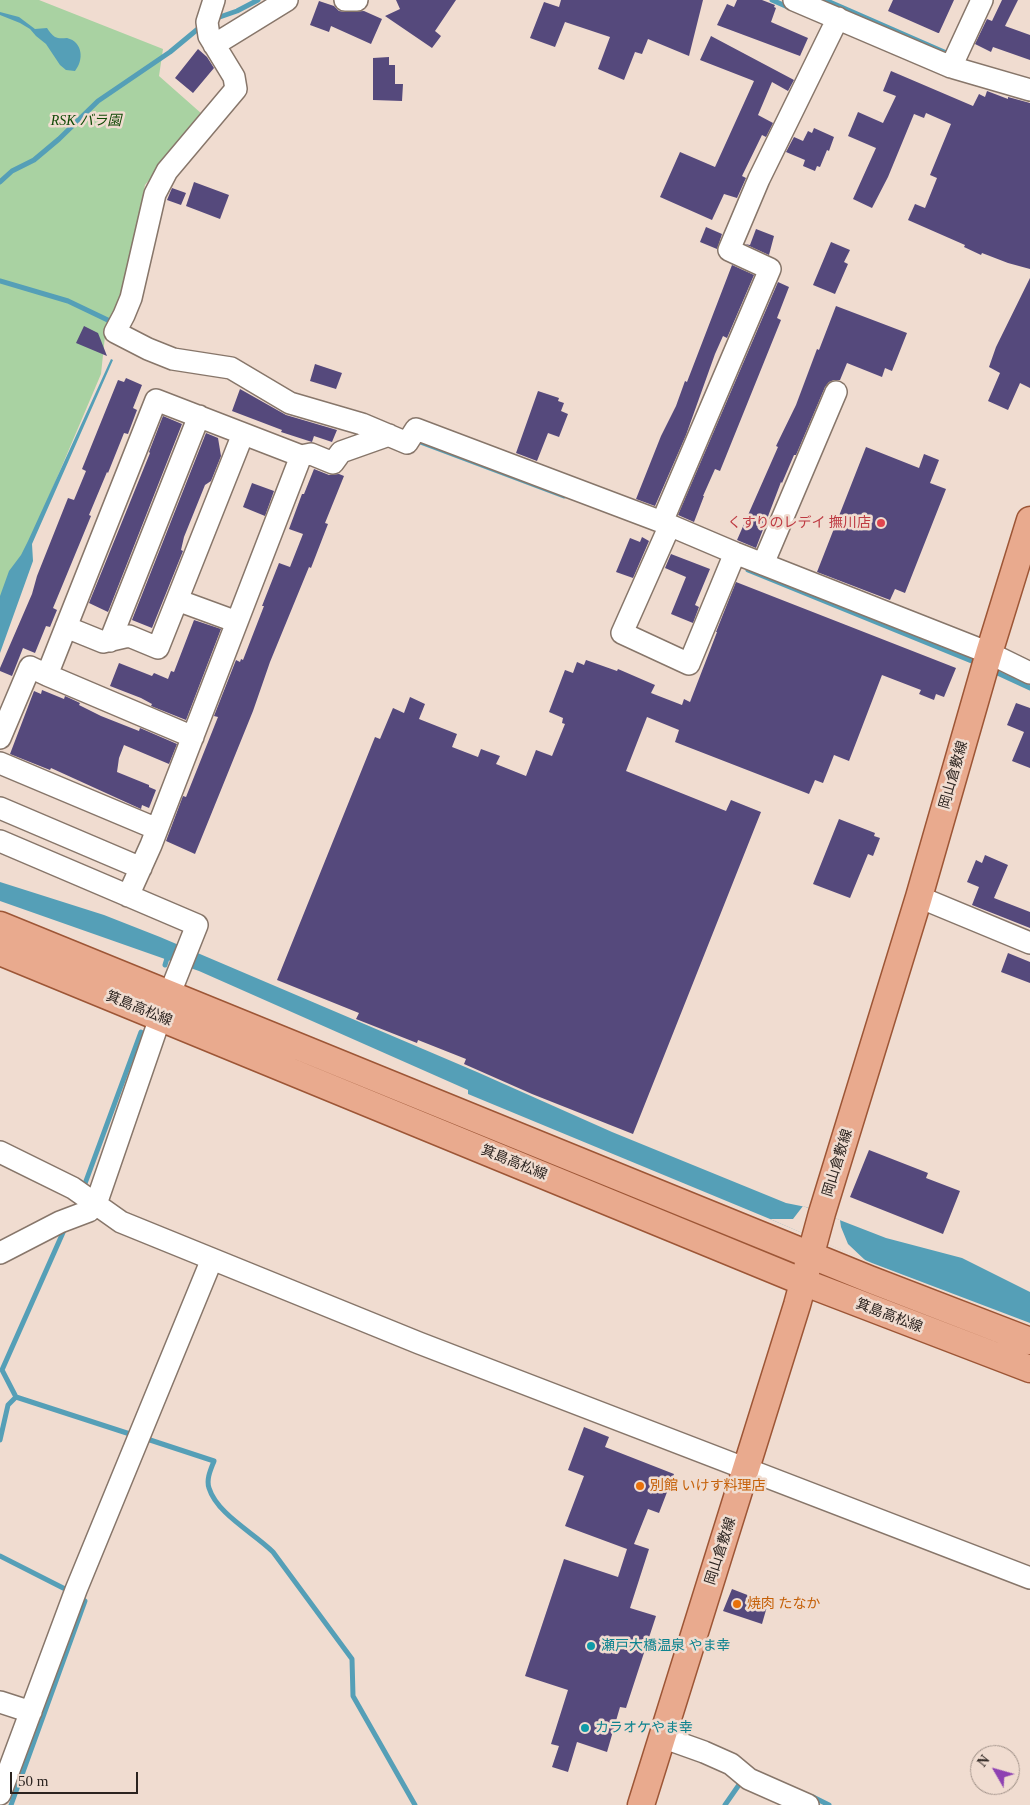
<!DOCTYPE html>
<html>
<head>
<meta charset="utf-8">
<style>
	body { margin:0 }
	#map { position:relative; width:1030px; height:1805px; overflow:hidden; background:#f0dcd0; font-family:"Times New Roman",serif }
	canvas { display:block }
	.north { position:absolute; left:970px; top:1745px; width:50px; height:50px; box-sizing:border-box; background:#f0dcd0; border:1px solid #a19289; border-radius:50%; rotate:308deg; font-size:14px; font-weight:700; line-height:20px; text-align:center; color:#2b231f }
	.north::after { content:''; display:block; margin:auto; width:18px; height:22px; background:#8e41b2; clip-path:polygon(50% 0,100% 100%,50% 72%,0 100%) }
	.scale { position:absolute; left:10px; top:1772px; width:128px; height:22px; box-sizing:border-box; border:2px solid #2b231f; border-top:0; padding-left:6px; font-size:15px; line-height:18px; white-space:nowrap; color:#2b231f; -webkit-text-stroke:4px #f0dcd0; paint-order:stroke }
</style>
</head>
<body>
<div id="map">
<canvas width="1030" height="1805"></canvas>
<div class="north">N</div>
<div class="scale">50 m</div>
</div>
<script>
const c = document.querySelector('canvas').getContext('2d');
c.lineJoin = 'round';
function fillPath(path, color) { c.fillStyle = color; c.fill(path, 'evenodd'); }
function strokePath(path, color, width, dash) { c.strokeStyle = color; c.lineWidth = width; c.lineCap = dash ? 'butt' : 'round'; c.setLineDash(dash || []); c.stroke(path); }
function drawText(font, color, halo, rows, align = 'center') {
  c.font = font + ' "Times New Roman","Noto Sans JP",serif'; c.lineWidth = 5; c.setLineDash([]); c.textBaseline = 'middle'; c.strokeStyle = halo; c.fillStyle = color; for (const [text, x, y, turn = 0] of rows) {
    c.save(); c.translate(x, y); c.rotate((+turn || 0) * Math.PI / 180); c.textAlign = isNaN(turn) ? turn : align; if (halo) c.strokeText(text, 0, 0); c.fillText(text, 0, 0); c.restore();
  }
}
fillPath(new Path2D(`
	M0,0H39L163,49L159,76L202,114L145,185L123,295L105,336L101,374L0,612Z`), '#a9d2a2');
fillPath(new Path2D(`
	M0,12L19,17L35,29L47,28C49,31 52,35 55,37C59,39 63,38 67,38C83,42 84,60 75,71L66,70L60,65L46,44L36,36L30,29L20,23L0,15Z
	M111,359L113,360L32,544L33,561L0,653V596L9,571L21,555L28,541Z
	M0,882L104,915L160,937L477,1072L612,1132L786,1203L806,1207L886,1238L962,1258L1030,1292V1323L872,1263L770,1219L468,1094V1090L199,971L0,901Z`), '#559fb7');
fillPath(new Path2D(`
	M803,1206L840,1220L841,1227L848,1244L866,1261L770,1219H793Z`), '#f0dcd0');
strokePath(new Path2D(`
	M772,0L790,8
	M825,0L951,55
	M214,19L237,11L258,0
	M0,182L12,171L34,160L59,139L98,101L170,52L199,28
	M0,281L68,301L114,323
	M415,440L564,496
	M748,570L979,664
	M991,670L1030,688
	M165,965L168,955
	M83,1189L141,1032
	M65,1228L2,1370L16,1397L133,1435
	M144,1438L214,1461C211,1469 206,1479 209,1488C217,1514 254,1533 273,1552L352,1659L353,1696L415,1805
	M0,1440L8,1405L16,1397
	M0,1556L71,1592
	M813,1797L829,1805
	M11,1805L85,1601L78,1596
	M725,1805L743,1779`), '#559fb7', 5);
fillPath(new Path2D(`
	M396,0H456L435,31L441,36L432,48L385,16L400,9Z
	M561,0H703L689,56L648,39L642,54L635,52L624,80L598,69L610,37L565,22L555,47L530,38L544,2L559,7Z
	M737,0H762L775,5L774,7L776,8L771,22L808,38L800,56L717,25L727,4L734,7Z
	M893,0H954L939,33H938L888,11Z
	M1002,0H1018L1005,26L1030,35V60L993,47L991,52L975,44L987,19L992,21Z
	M319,1L334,6L339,11L345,12L364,11L382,19L371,44L331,26L329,32L310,25Z
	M711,36L794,80L788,91L772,82L758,115L773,123L766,137L762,135L742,176L746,178L737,198L724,194L712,220L660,197L680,152L715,167L754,81L700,60Z
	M198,49L207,57L214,68L193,93L175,78Z
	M389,57V65H395V84H403L402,101L373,100V58Z
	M891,71L973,106L979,94L985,97L987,91L1008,99V97L1030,103V269L1008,263L982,253L981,255L964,247L965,245L908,220L915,204L925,208L937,178L930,175L951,124L926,113L924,118L914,114L888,177L872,208L853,199L876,148L848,136L858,112L883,123L896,96L883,91Z
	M814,128L834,137L829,151L827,150L820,167L817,166L815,171L803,166L805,160L786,152L794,137L803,141L808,131L812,133Z
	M194,182L229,195L220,219L186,206Z
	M172,188L186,193L181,205L167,200Z
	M706,227L722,234L717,249L700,242Z
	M756,229L774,236L769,255L745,244L750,245Z
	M831,242L850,250L844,262L848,264L835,294L813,285Z
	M732,265L754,275L727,338L723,336L715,354L686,435L655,506L636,499L661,436L676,406L685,381L687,382Z
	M1030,278V388L1020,383L1008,410L988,401L1000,373L989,367L996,347Z
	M778,282L789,287L777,318L781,320L720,471L715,469L703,496H704L694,522L678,515Z
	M836,306L907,333L892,371L885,368L882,377L847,363L840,380H834L829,382L825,387L796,455H794L782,483L781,482L756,548L737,540L778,447L776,446L796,405L817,349L819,350Z
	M84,326L98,333L107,356L76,343Z
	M315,364L342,373L336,389L310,381Z
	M126,378L142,385L133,408L137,410L128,434L124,433L108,473L107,472L89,515L91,516L53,608L57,610L50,627L46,626L35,653L23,648L12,676L0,671V668L32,594L37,576L68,498L74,500L86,471L82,469L118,380L124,382Z
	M240,389L286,415L337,430L332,442L314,436L312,442L281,432L282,430L232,411Z
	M538,391L559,398L558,401L564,403L561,411L568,414L559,437L548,433L537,461L516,453Z
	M163,416L182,424L108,612L89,603L150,453L149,452Z
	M206,433L218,438L221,456L211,481L205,485L184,537L181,550L183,551L152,628L132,620Z
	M866,447L919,468L924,454L939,460L930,483L946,489L905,593L895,589L890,600L817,572Z
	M314,469L329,475L339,474L344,476L325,523L328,524L311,568L309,567L270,662L253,711L195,854L166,841L183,796L186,797L218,717L214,716L236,660L240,662L241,659L243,660L264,606H262L279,563L290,567L303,534L289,529L302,494H304Z
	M252,483L274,491L265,516L243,507Z
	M642,537L649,541L633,578L616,572L630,538L640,542Z
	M671,554L710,569L695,605L699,607L693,623L671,614L686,577L665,568Z
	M736,582L956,668L944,697L936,694L934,700L919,694L921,690L882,675L849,761L834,755L823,783L815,780L809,794L675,742L679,730L647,717L626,771L726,811L731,800L761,812L633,1134L532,1094L464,1064L466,1059L418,1040L417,1043L356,1019L359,1013L277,980L375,737L380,739L393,708L404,713L410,697L425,704L419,719L457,734L452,747L478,757L481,749L500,756L496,764L526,776L536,750L552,756L565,724L562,723L563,718L549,712L565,670L573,673L577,662L584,665L586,660L617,671L618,669L655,685L651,693L682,705L684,699L690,702L717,632H716Z
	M194,620L221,629L186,720L151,706L152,704L141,698L110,686L119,663L152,676L154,673L168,679L171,671L174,672Z
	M42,690L64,699L65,696L80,703L79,705L101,716L139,731L140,728L177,744L169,764L124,745L119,758L117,772L149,785V787L156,790L149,808L142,805L141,809L51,768L50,770L10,754L34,691L41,694Z
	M1016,703L1030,708V768L1012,761L1024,732L1007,725Z
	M839,819L875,833L874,836L880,838L873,856L868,854L850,898L813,884Z
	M985,855L1008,865L994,898L1030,912V928L972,905L979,887L967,882L976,860L982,863Z
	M1008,953L1030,962V983L1001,972Z
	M869,1150L928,1173L926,1178L960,1191L943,1234L850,1197Z
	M584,1427L609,1437L605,1447L674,1474L659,1513L648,1509L634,1544L649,1549L630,1608L656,1616L626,1708L620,1707L607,1752L577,1742L568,1772L552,1767L559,1746L551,1744L568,1690L525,1676L564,1559L618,1577L627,1549L565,1526L584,1476L568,1470Z
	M732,1589L768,1603L762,1624L723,1611Z`), '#55497c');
const minor = new Path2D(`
	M214,0L207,22L209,36L234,77L236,89L167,171L155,194L131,298L124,315L115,332L148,349L173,359L231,368L290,403L362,424L407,443L416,429L662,522L735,553L989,653L1030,673
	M345,0H357
	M794,0L951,67L1030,90
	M214,45L287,0
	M951,67L982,0
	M301,456L311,454L333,463L341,452L389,435
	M662,522L770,269L729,250L759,179L838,18
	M670,525L622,633L689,664L735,553
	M763,564L836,392
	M177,600L237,622
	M66,627L103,642L129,636L158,648L243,434
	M110,641L199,416
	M47,675L193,737
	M0,738L30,667L47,675L156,400L301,456L151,845L128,896
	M0,763L157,829
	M0,808L141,868
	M0,841L197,925L160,1018L96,1204L89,1211L60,1222L0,1253
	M919,897L1030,943
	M0,1152L73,1188L121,1222L419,1343L1030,1578
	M0,1702L31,1712
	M662,1737L704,1752L731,1764L749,1779L808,1805
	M0,1794L76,1590L212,1259`);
const major = new Path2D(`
	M0,925L869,1279L1030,1341
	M0,952L803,1282L1030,1369
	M641,1805L797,1305L822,1213L919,897L989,653L1030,520`);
strokePath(minor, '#87766a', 24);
strokePath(major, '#9d5636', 29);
strokePath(minor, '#fff', 21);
strokePath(major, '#e9aa8e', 26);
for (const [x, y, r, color] of [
	[881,523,5,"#e0444e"],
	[640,1486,5,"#e8710a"],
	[737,1604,5,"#e8710a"],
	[591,1646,5,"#0f9aa8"],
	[585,1728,5,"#0f9aa8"]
]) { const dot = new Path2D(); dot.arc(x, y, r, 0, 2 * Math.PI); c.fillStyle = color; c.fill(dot); strokePath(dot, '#f0dcd0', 2); }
drawText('italic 14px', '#0f4804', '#f0dcd0', [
	["RSK バラ園",86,121]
]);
drawText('14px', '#be3a42', '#f0dcd0', [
	["くすりのレデイ 撫川店",871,523]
], 'right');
drawText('14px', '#2b231f', '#f0dcd0', [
	["岡山倉敷線",954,775,-74],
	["箕島高松線",139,1009,22],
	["箕島高松線",514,1163,22],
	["岡山倉敷線",838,1163,-73],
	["箕島高松線",889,1316,21],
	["岡山倉敷線",721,1551,-72]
]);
drawText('14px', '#c56008', '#f0dcd0', [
	["別館 いけす料理店",650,1486],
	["焼肉 たなか",747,1604]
], 'left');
drawText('14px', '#0d838f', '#f0dcd0', [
	["瀬戸大橋温泉 やま幸",601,1646],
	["カラオケやま幸",595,1728]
], 'left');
</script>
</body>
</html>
